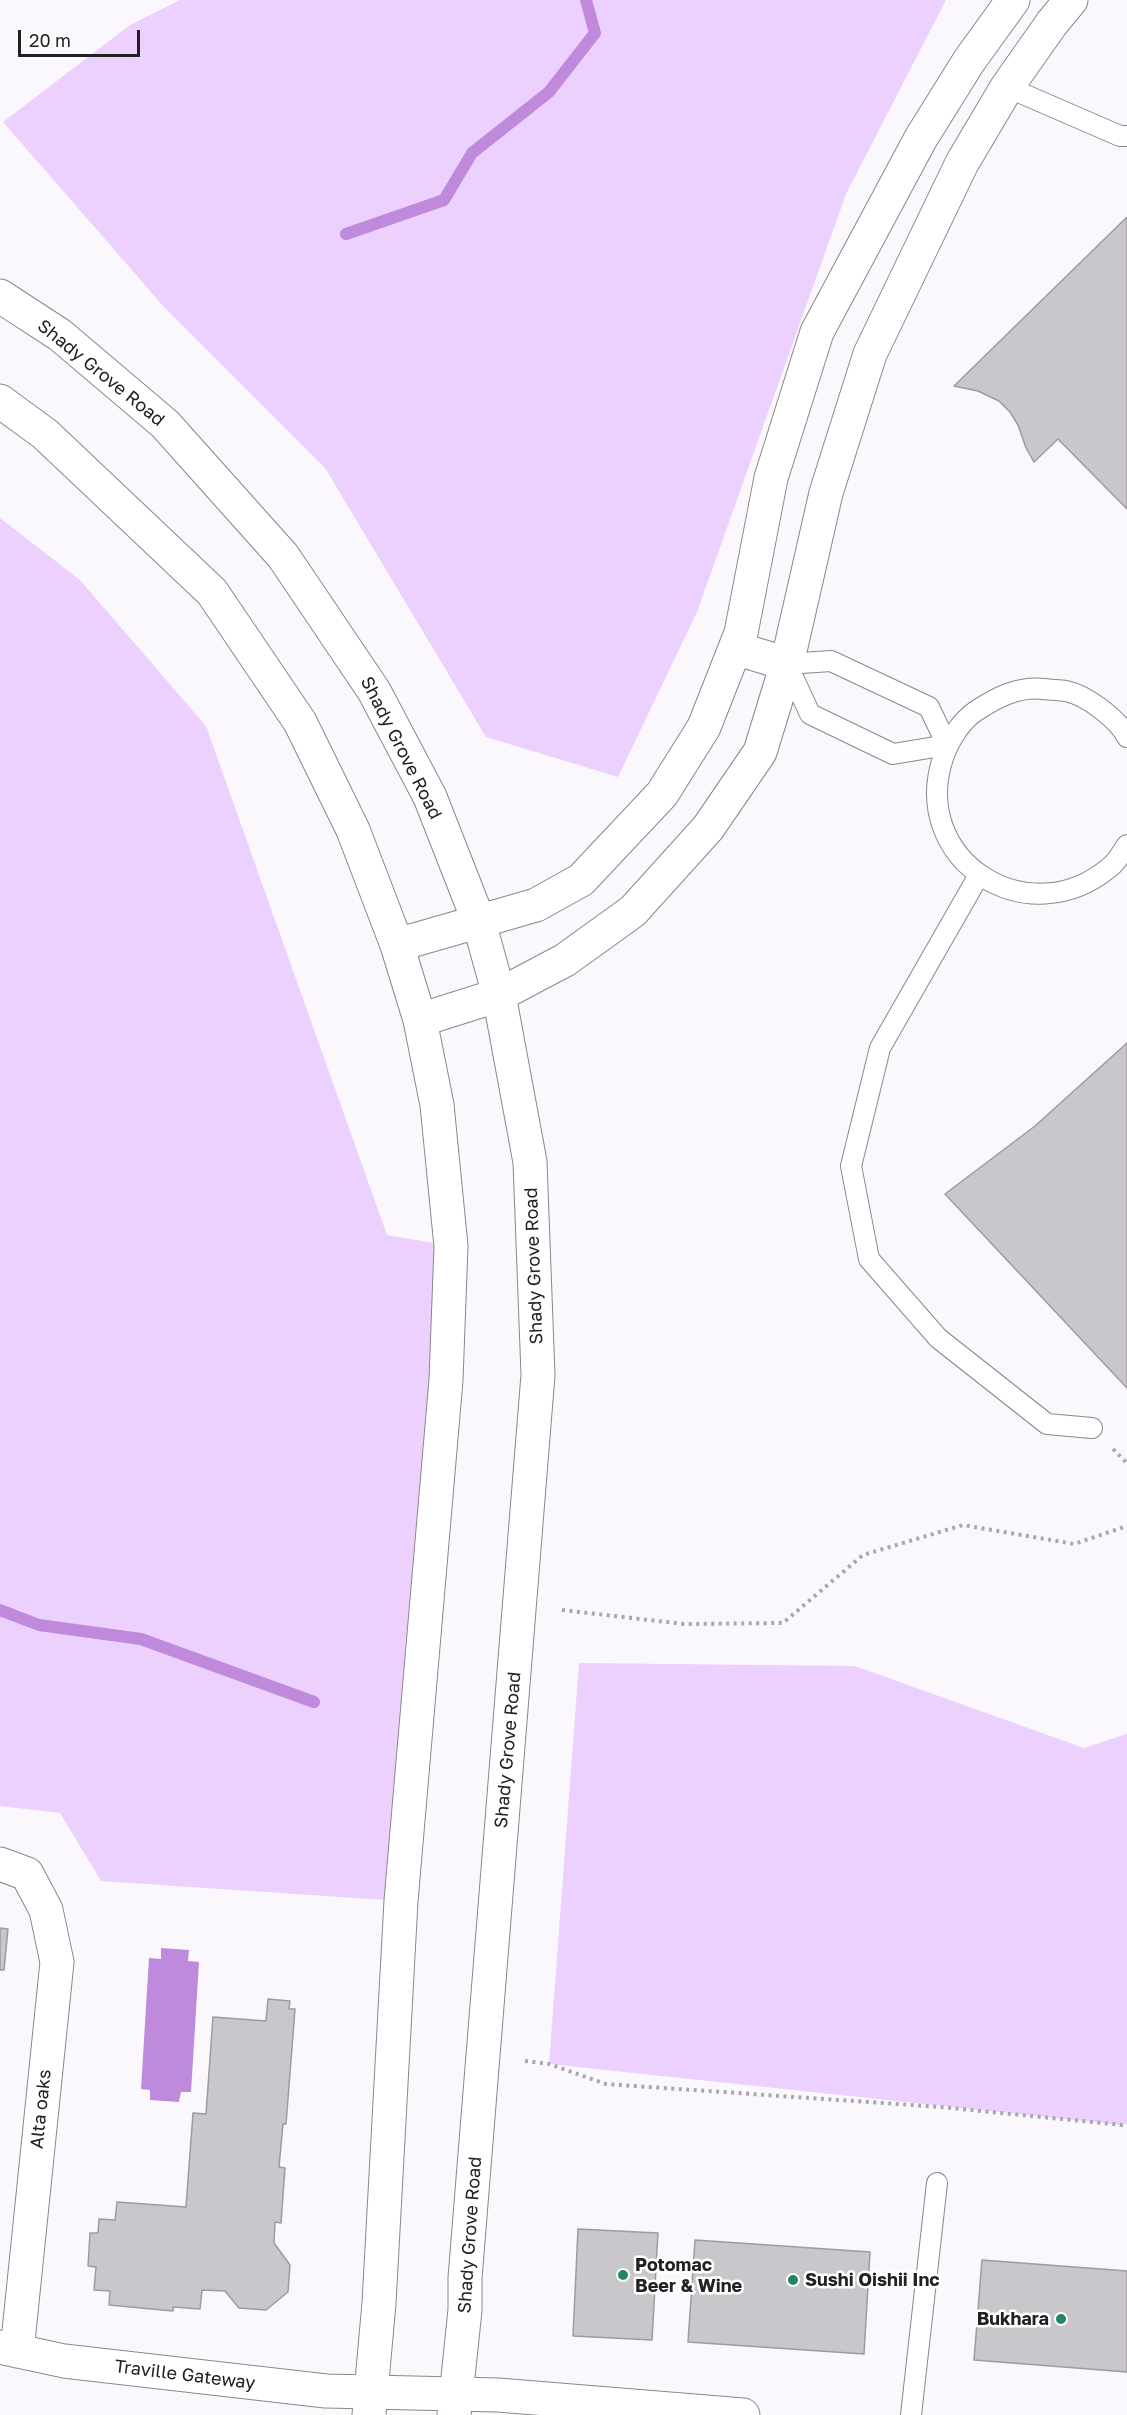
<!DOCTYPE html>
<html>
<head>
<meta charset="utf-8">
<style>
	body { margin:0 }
	#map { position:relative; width:1127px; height:2415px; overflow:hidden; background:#fbf8fd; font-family:"Golos Text",sans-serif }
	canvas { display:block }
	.scale { position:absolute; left:18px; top:30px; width:122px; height:27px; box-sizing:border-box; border:3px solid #222122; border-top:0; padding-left:8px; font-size:18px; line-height:21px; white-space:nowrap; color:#222122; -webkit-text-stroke:4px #fff; paint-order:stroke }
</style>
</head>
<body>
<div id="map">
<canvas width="1127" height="2415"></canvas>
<div class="scale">20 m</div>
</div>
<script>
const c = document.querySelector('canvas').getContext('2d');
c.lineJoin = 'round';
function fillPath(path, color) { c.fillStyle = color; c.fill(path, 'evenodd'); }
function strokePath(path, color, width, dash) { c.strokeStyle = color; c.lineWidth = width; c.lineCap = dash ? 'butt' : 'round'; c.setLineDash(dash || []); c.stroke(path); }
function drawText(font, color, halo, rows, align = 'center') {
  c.font = font + ' "Golos Text",sans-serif'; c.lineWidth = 5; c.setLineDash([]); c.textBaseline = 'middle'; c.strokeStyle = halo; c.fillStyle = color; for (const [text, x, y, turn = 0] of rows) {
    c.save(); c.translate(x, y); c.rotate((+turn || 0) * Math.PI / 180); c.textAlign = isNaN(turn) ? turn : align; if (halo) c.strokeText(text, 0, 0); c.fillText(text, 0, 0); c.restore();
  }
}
fillPath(new Path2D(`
	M180,0H946L846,194L697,612L618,777L486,737L325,468L164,307L3,122L130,25Z
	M0,518L80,580L206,726L387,1235L451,1246L401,1901L101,1881L60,1813L0,1806Z
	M579,1663L855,1666L1084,1748L1127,1734V2124L1122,2125L549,2064Z`), '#ecd0fd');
fillPath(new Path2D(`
	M161,1948L189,1950L188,1961L199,1962L191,2092H181L179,2102L150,2100V2090L141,2089L149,1958L161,1959Z`), '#bf8adb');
strokePath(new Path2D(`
	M346,234L444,200L472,153L549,92L595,33L586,0
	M0,1610L39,1625L141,1639L314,1702`), '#bf8adb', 12);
const building = new Path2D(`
	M1127,217V509L1058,439L1034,462L1026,448L1018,425L1010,412L999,401L978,391L954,386Z
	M1127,1043V1388L945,1194L1035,1126Z
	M0,1928L8,1929L4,1970H0Z
	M268,1999L290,2001L289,2009H295L286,2124H283L279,2167L285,2168L281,2223L275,2222L274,2243L290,2265L288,2292L266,2310L239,2308L225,2291L202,2290L200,2309L173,2307V2311L109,2305L110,2291L94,2290L96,2267L88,2266L90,2233H98L99,2219L115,2220L117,2202L186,2207L193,2113L206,2114L213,2017L266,2021Z
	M578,2229L658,2233L652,2340L573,2336Z
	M695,2240L870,2252L864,2354L688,2342Z
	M982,2260L1127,2271V2372L974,2360Z`);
fillPath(building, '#cac7cc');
strokePath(building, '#9e9b9f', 1.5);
const lane = new Path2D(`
	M1007,87L1120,136H1127
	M831,661L929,707L947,745L893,754L810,714L787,664Z
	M1127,737C1118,719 1086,695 1066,691C1059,690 1051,690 1044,689C1019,686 997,697 976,711C961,721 949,740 943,758C909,861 1029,936 1110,867C1117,862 1122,852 1127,845
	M979,875L880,1048L851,1166L869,1259L938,1338L1047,1424L1092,1428
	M911,2415L937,2183`);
const street = new Path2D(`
	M735,648L787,664
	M397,945L536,905L581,880L662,794L704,727L741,633L771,478L817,332L921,138L969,61L1013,0
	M420,1020L499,995L565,960L633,911L708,828L760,752L787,664L826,493L870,354L962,163L1007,87L1052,23L1071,0
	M0,1864L27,1874L46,1910L57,1962L17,2351
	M0,2347L64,2361L326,2391L371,2392`);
const secondary = new Path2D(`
	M0,296L60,335L165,424L283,556L374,691L430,797L479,922L499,995L530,1162L538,1375L465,2278V2310L454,2415
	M0,401L45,434L212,592L300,722L353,830L397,945L420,1020L437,1105L451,1246L446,1380L401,1901L379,2303L369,2415
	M371,2392L498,2395L743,2415`);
strokePath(lane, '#8a878c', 22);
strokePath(street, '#8a878c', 35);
strokePath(secondary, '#8a878c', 35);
strokePath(new Path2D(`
	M1113,1449L1127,1463
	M562,1610L684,1624L783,1623L863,1555L963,1525L1074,1544L1127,1526
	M525,2061L549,2064L606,2084L941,2107L1122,2125L1127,2124`), '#a9a7ab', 4, [3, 4.5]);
strokePath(lane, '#fff', 20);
strokePath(street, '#fff', 33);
strokePath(secondary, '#fff', 33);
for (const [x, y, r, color] of [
	[623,2275,6,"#238660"],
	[793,2280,6,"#238660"],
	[1061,2319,6,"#238660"]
]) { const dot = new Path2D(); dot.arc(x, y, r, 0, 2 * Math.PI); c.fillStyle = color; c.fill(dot); strokePath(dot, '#fff', 2); }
drawText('18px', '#222122', '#fff', [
	["Shady Grove Road",101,373,39],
	["Shady Grove Road",401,748,63],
	["Shady Grove Road",534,1266,-92],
	["Shady Grove Road",508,1750,-85],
	["Alta oaks",41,2109,-84],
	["Shady Grove Road",470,2235,-86],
	["Traville Gateway",185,2375,7]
]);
drawText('bold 18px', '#222122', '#fff', [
	["Potomac",635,2265],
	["Beer & Wine",635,2286],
	["Sushi Oishii Inc",805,2280],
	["Bukhara",1049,2319,"right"]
], 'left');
</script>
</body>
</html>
